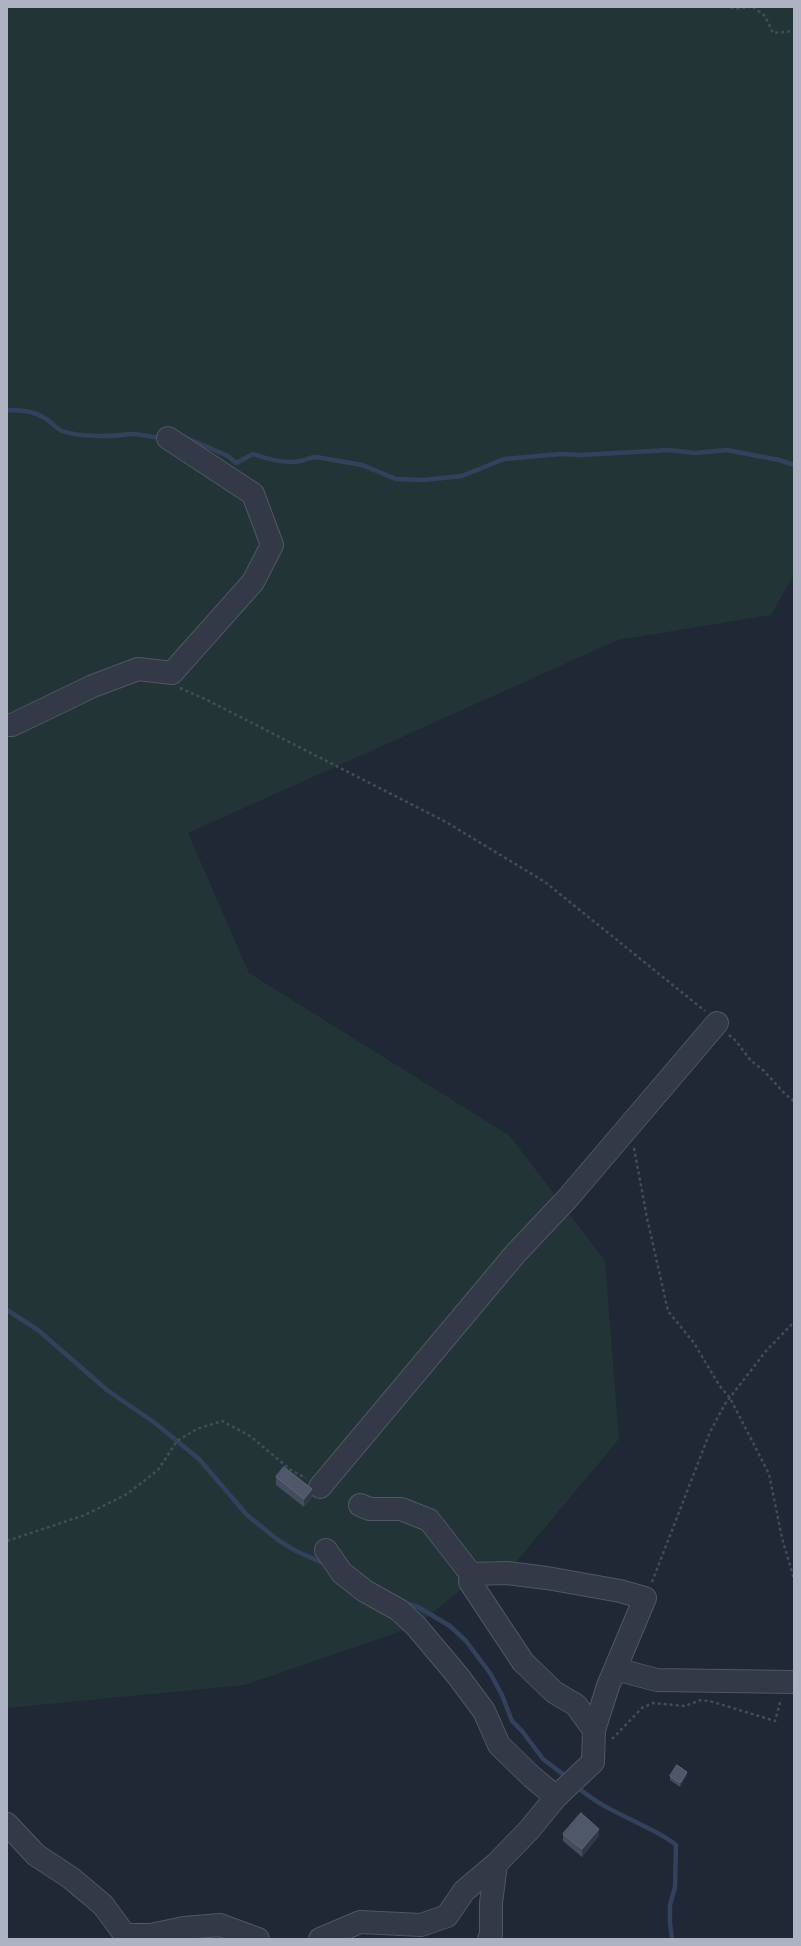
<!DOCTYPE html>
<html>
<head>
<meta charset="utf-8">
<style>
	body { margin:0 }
	#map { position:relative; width:801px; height:1946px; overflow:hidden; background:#202735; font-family:Manrope,sans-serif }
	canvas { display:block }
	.frame { position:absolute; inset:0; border:8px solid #adb3c3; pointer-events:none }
</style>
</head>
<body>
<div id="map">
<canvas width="801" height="1946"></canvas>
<div class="frame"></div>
</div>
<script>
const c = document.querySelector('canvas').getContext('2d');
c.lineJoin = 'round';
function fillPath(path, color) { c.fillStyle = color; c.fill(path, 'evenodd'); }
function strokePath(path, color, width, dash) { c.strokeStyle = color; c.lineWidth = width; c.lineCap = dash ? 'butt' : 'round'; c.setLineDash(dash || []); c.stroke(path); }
fillPath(new Path2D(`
	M7,7H794V574L771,615L618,640L188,833L249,973L510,1136L605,1261L619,1439L507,1573L470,1582L416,1626L245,1685L7,1708Z`), '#233437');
strokePath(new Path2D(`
	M7,410C23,410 34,411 48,420C53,424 57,429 62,431C79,437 112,437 129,434C139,433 152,438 163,438
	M182,436L228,456L236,463L253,454C267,459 285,464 300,461C306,460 310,457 316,457L362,465L396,479L423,480L462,476L504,459L561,454L581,455L669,450L695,453L727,450L779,460L794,465
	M7,1310L38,1330L107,1390L155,1423L199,1459L247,1515L278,1540L296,1551L325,1564
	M403,1602L418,1607L450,1626L466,1641L490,1673L502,1695L512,1721L522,1731L543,1759L568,1778
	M576,1786C593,1801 613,1811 634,1821C649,1829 663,1834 676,1845L675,1887L670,1905V1923L672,1939`), '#33415d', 4.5);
const minor = new Path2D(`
	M7,725H12L93,686L138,669L172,673L253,582L272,545L253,494L168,438
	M320,1487L516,1253L567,1199L717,1023
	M326,1550L342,1573L365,1591L399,1610L416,1626L458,1676L484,1711L499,1745L532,1777L556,1797
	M471,1574L470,1582L523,1662L554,1692L576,1705L594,1730
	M615,1669L657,1680L794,1682
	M7,1824L36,1855L71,1878L103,1905L125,1935H151L184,1928L220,1925L258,1939
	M320,1939L360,1922L421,1925L447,1916L464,1891L496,1864L529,1830L556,1797L593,1762L594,1730L608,1686L645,1598L620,1591L547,1578L507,1573L471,1574L429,1520L401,1509H370L360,1505
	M489,1939L491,1935V1903L496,1864`);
strokePath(minor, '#505664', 24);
strokePath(new Path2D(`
	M731,7L734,9L750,7
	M753,7L765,16L773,33L794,31
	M180,688L207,700L446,822L545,882L705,1011
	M729,1035L736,1041L751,1061L763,1070L785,1094L794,1101
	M634,1148L647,1218L668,1311L694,1343L719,1385L730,1398L769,1474L782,1538L794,1579
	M7,1541L85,1515L127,1494L158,1470L177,1441L197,1429L222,1421L250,1436L291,1470L306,1478
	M652,1582L710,1432L725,1404L766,1351L794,1322
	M612,1739L642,1708L653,1703L685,1706L701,1700L713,1702L775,1721L781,1699`), '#3f4f54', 2.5, [3, 3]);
strokePath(minor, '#333946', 22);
fillPath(new Path2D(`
	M276,1477L312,1497L304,1507L276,1485Z
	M687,1775L680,1787L670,1780V1776Z
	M563,1834L599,1836L582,1857L563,1841Z`), '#444d5e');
fillPath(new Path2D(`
	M312,1489V1497L304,1507V1499Z
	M687,1772V1775L680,1787V1783Z
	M599,1829V1836L582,1857V1849Z`), '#313949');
const building = new Path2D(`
	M284,1467L312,1489L304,1499L276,1477Z
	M677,1765L687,1772L680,1783L670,1776Z
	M581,1813L599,1829L582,1849L563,1834Z`);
fillPath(building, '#4f5869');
strokePath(building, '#5e6677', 1);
</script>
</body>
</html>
